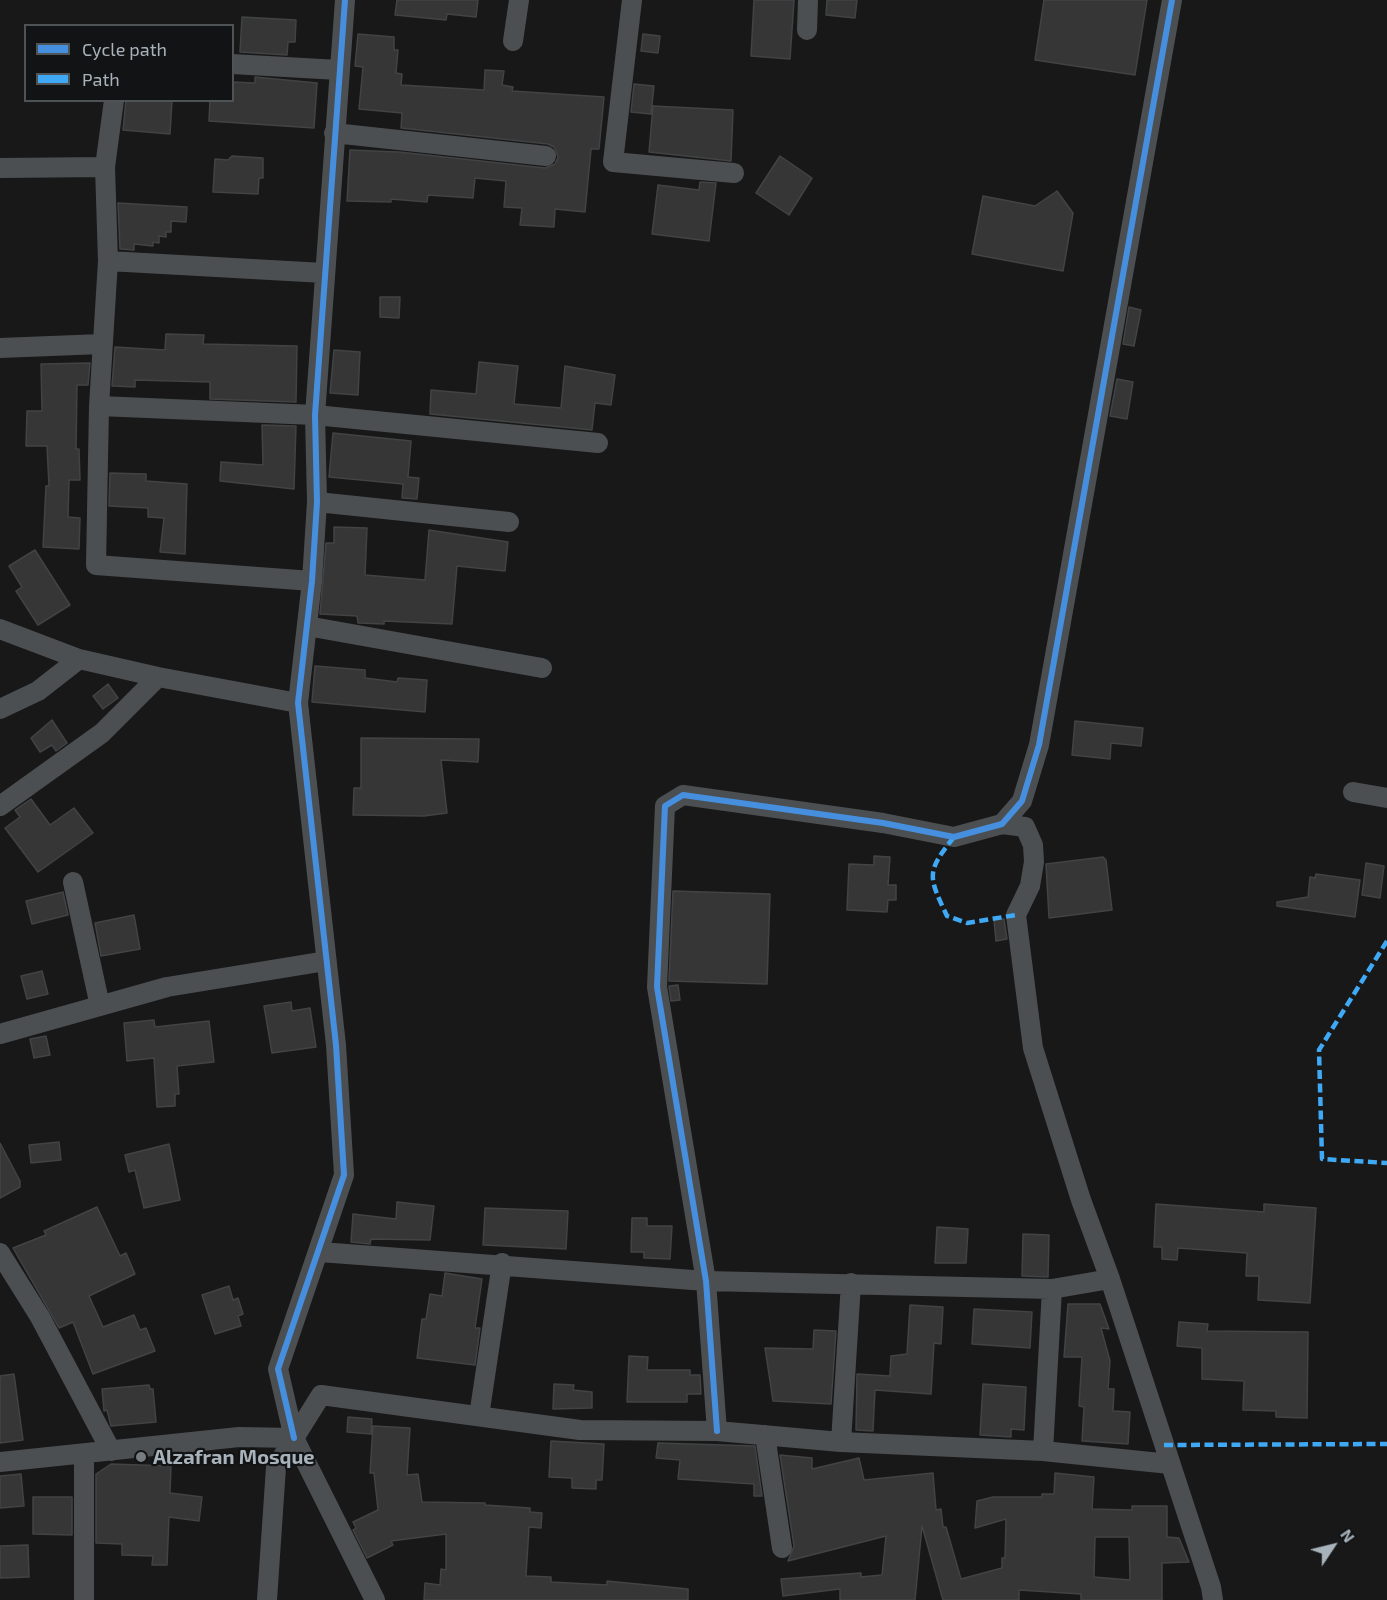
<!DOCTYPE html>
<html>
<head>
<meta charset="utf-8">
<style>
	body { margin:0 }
	#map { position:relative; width:1387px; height:1600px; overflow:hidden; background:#181818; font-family:"Exo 2",sans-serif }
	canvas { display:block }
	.legend { position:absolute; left:24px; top:24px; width:210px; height:78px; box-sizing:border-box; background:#121314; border:2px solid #4e5356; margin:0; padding:8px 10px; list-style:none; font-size:18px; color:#a8b2ba }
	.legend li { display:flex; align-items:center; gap:12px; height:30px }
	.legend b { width:30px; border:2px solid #4e5356 }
	.north { position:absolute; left:1303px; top:1516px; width:60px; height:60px; -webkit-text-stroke:4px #121314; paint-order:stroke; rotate:55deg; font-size:16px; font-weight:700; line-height:24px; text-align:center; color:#a8b2ba }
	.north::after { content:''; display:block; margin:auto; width:21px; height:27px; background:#a8b2ba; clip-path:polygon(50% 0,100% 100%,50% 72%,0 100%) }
</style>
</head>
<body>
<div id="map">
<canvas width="1387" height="1600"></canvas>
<ul class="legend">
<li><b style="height:8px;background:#468fdf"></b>Cycle path</li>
<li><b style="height:8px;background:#3fa9f5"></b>Path</li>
</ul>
<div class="north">N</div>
</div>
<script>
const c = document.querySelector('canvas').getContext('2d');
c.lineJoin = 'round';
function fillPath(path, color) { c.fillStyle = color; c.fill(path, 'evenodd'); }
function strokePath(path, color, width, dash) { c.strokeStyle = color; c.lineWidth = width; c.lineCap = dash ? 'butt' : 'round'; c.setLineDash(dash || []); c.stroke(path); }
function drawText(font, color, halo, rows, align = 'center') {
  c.font = font + ' "Exo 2",sans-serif'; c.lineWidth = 4.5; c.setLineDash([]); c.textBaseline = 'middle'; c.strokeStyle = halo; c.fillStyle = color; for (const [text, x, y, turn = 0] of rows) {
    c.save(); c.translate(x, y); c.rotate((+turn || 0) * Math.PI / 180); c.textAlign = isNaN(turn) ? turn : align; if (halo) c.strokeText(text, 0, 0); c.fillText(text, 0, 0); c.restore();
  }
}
const building = new Path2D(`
	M397,0H478L476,17L447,14L446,20L395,15Z
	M754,0H794L790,59L751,56Z
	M827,0H857L855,18L826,15Z
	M1044,0H1147L1135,75L1035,60Z
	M242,17L296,20L295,42H288L287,55L240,52Z
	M358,34L394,37V50H398L396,73L402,74L401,85L484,90L485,70L504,71L502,85L513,87L512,91L604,97L599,149H591L585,212L555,209L554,227L520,225L522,208L504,207L506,181L475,178L473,198L428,195L427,202L391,199V202L347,201L350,150L399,152L545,168L555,164L558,157L554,147L548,144L401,128L402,113L359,109L363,67L355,66Z
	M643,34L660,36L658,53L641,51Z
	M255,77L317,83L314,128L209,121L210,100H232V82L255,83Z
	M634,84L654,86L651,114L631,112Z
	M126,100H172L170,134L123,130Z
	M653,106L733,110L731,161L649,152Z
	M232,156L263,158V178H259L258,194L213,192L215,159L228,160Z
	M780,156L812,178L789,215L756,193Z
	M700,182L716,183L709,241L652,234L658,185L699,190Z
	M1057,191L1073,213L1063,271L972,254L983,196L1035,206Z
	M118,203L187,207L186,222L171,221V232H166V237L159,236V243L153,242V246L134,244V250L120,249Z
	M380,297H400L399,318L380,317Z
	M1129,307L1141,310L1134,346L1123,344Z
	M166,334L204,335L203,344L297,346L296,402L210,399V382L135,380V387L112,386L115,347L165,350Z
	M334,350L360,352L358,395L330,393Z
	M479,362L518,366L514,404L561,408L565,366L615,375L611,405L595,403L592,430L430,414L431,390L476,394Z
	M90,363L88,385H77L76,449H79L80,480H69L68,517L80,518L79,549L43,547L46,486H49L47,446H26L27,411H42L41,364Z
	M1117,379L1133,382L1127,419L1110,416Z
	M262,425L296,426L294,489L220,481L221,462L263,465Z
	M333,433L411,441L408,477L419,478L417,499L402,498L403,484L329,477Z
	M110,473L146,474V481L187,484L185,554L160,552L164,518L148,517V508L109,506Z
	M334,527L367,528L365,575L425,580L429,530L508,542L505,571L457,566L452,624L384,621V624L358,623L357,616L320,614L326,543H334Z
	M35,550L70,605L38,625L16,591L22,587L9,566Z
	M315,666L365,670V678L397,682L398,678L427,680L425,712L312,702Z
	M108,684L118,698L103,709L93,696Z
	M52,720L67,743L56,751L52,745L40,752L31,738Z
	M1075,721L1143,728L1141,746L1111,743L1110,759L1072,755Z
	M361,738L479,739L478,762L441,760L447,813L424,816L353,815L354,788H361Z
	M31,799L50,825L74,808L93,833L38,872L5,828L20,817L15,810Z
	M874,856L890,857L888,885H896V900H888L887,912L847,910L849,864L874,865Z
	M1103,857L1106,860L1112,910L1049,918L1046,864Z
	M1366,863L1384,866L1380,898L1362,895Z
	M1316,874L1360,880L1355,917L1277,906V902L1308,897L1310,877L1315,878Z
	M673,891L770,894L767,984L669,981Z
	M63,892L68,915L32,924L26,901Z
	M134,915L140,949L101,956L95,923Z
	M1004,919L1007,939L996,941L994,920Z
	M42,971L48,994L27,999L21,976Z
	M678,985L680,1000L671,1001L669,986Z
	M291,1002L292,1011L310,1008L316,1047L272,1053L264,1006Z
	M154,1020L155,1027L209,1021L214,1062L177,1066L179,1094H175V1106L157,1107L154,1058L127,1061L124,1023Z
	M46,1036L50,1055L34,1058L30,1039Z
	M59,1142L61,1160L31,1163L29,1145Z
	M0,1143L20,1181V1187L0,1198Z
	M169,1144L180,1200L144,1208L135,1170L129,1172L125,1155Z
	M397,1202L434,1206L430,1240L371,1239L370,1244L351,1242L353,1214L396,1219Z
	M1156,1204L1264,1212V1204L1316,1208L1310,1303L1258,1300L1259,1276H1246L1247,1253L1178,1248L1177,1260L1162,1259V1247H1154Z
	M97,1207L120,1256L126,1253L135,1274L89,1296L103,1327L134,1315L140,1330L146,1328L155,1351L93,1374L73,1322L59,1328L13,1248L46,1235L44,1231Z
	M485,1208L568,1211L566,1249L483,1245Z
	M632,1218H647V1226H672L670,1259L644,1258V1252H631Z
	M937,1227L968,1229L966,1263H935Z
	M1023,1234L1049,1235L1048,1277L1022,1276Z
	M445,1273L482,1279L475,1328H480L475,1365L417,1358L422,1319H426L430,1294L442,1296Z
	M229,1286L233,1300L238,1298L243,1314L238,1316L241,1326L215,1334L202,1295Z
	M1068,1304H1100L1109,1329L1101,1328L1110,1361L1108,1389H1114L1113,1411L1130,1412L1128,1444L1082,1441L1084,1407L1079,1406L1082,1357H1064Z
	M910,1305L943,1307L941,1344L934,1343L931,1394L875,1390L873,1431L856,1430L857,1374L890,1376L891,1356L907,1354Z
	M974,1309L1032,1312L1030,1348L972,1344Z
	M1179,1322L1208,1324L1207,1331L1308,1332L1307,1418L1276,1417V1411L1243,1410L1244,1381L1202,1379V1348L1177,1346Z
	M814,1330L836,1331L831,1404L773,1401L765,1348L813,1349Z
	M629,1356L648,1357L647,1370H690V1375H700L701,1394H687V1402H627Z
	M14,1374L23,1440L0,1443V1376Z
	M554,1384L574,1385L573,1390L592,1392V1408L553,1409Z
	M983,1384L1026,1387L1024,1430L1011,1429V1437L980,1435Z
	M149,1385L150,1389H153L156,1422L111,1426L107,1410L104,1411L102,1389Z
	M348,1417L372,1419L371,1434L347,1432Z
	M373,1426L410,1428L407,1475L418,1474L422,1502L485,1503V1505L530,1508V1512L542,1513L541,1528L529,1527L526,1576L551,1577V1582L607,1585V1581L688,1589V1600H424L425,1583L440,1585L441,1569L446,1570V1534L391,1541L393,1545L367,1558L353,1530L356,1528L353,1522L378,1510L374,1473H370Z
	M551,1441L604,1444L602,1480H596V1489L572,1488V1478L549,1477Z
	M658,1443L755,1446L762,1496H754V1484L678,1479L680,1460L656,1458Z
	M780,1455L812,1458V1469L859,1458L864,1480L933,1473L936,1510L941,1509L943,1527H946L961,1579L1002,1568V1558H1005L1006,1519L975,1528L977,1501L993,1497H1042V1494H1054L1055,1473L1094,1477L1092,1509L1132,1510V1506H1167V1537L1179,1538L1189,1562L1162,1563V1600H1081V1594L1019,1590V1600H943L922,1526L915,1600H840V1589L783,1596L781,1579L861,1573V1577L882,1575L886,1536L788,1561L794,1546ZM1095,1537H1129L1130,1580L1094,1577Z
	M111,1464L171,1466L170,1493L202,1497L199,1521L169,1517L167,1565H152L153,1556L122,1555V1544L96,1543V1474Z
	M21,1474L24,1506L0,1508V1476Z
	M33,1497H72V1535L33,1534Z
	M28,1545L29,1577L0,1578V1546Z`);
fillPath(building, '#363637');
strokePath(building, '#414344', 1.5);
strokePath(new Path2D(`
	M632,0L613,162L734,173
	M807,30L808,0
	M513,41L519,0
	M232,64L339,70
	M114,100L105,167L108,261L99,406L96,565L312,581
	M334,133L546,156
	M0,168L105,167
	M108,261L324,273
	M0,348L102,344
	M99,406L315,415L598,443
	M317,502L509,522
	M307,626L542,668
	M0,629L79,659L158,677L298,703
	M0,709L38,691L79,659
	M1353,792L1387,798
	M0,806L102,733L158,677
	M1002,824L1025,827L1033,845L1034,862L1030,886L1016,915L1033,1048L1081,1200L1110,1279L1211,1587L1213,1600
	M73,882L100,1006
	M0,1034L167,987L326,961
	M320,1252L706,1281L1052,1289L1110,1279
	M0,1253L40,1317L111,1451
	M479,1416L502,1263
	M717,1431L706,1281L657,987L665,806L683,795L883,823L954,837L1002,824L1022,801L1039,745L1172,0
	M765,1435L782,1548
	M294,1438L278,1369L344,1175L336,1045L298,703L312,581L317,502L315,415L345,0
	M841,1442L851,1283
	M1043,1451L1052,1289
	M0,1462L239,1437L294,1438L375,1600
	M84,1600V1454
	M267,1600L276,1467L321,1395L580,1430L717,1431L841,1442L1043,1451L1170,1464`), '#4c4f51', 20);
strokePath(new Path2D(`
	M954,837C926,872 928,876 947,916L967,923L1016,915
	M1387,941L1319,1050L1322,1159L1387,1163
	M1164,1445L1387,1444`), '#3fa9f5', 4.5, [9, 4.5]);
strokePath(new Path2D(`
	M717,1431L706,1281L657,987L665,806L683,795L883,823L954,837L1002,824L1022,801L1039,745L1172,0
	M294,1438L278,1369L344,1175L336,1045L298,703L312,581L317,502L315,415L345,0`), '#468fdf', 6);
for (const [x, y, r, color] of [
	[141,1457,6,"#767c81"]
]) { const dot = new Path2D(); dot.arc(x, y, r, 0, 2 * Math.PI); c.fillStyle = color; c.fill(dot); strokePath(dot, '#121314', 2); }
drawText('bold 20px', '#a8b2ba', '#121314', [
	["Alzafran Mosque",153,1457]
], 'left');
</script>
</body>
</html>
